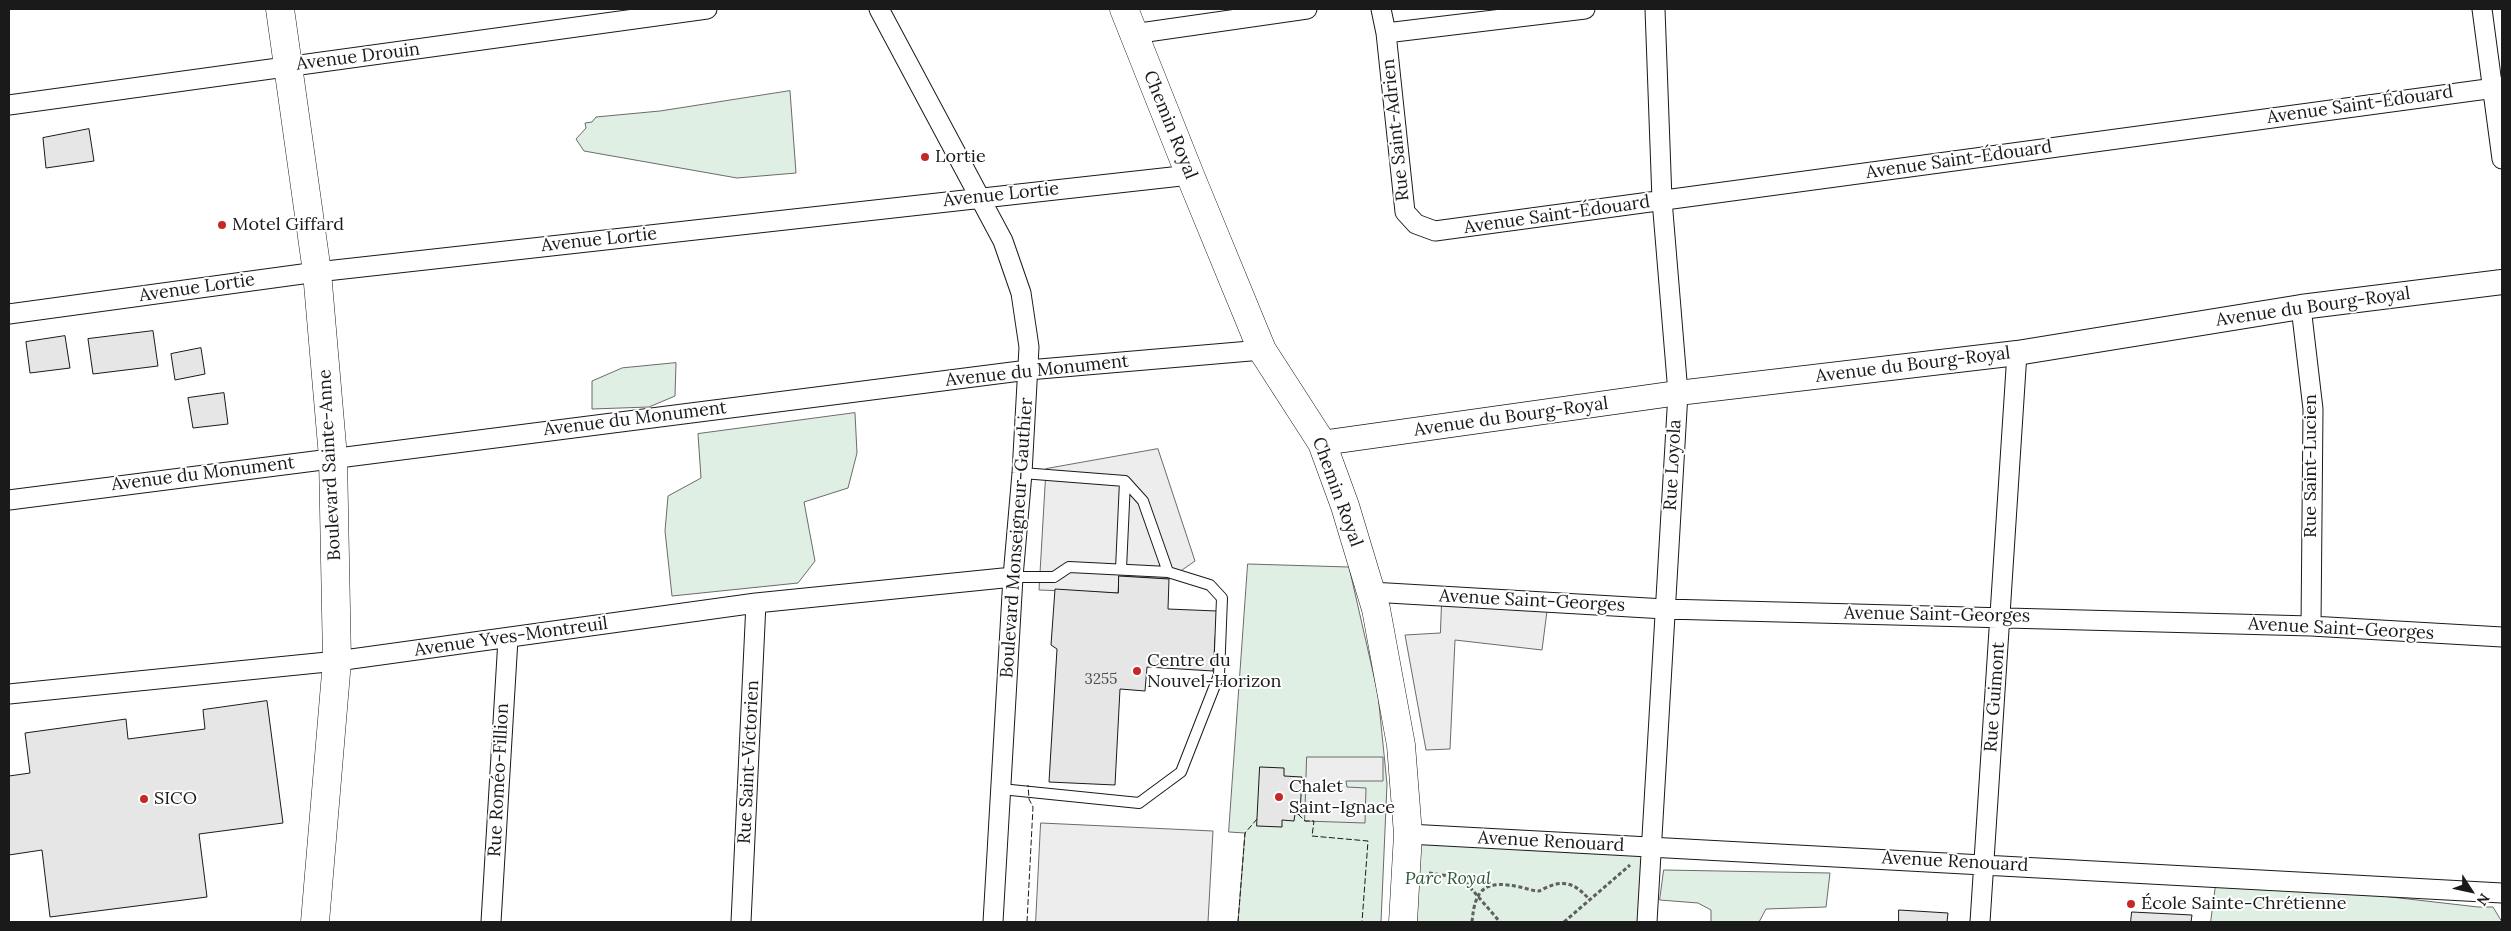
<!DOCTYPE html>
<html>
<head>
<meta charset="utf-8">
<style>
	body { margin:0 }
	#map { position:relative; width:2511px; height:931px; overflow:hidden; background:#fff; font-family:Lora,serif }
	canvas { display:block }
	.frame { position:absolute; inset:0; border:10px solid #1a1a1a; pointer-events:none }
	.north { position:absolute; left:2446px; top:866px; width:50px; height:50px; -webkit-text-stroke:4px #fff; paint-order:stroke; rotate:125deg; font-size:14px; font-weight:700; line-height:20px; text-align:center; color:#1a1a1a }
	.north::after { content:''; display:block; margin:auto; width:18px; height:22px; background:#1a1a1a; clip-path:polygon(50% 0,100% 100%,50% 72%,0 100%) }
</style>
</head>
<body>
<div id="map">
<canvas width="2511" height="931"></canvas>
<div class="frame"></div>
<div class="north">N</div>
</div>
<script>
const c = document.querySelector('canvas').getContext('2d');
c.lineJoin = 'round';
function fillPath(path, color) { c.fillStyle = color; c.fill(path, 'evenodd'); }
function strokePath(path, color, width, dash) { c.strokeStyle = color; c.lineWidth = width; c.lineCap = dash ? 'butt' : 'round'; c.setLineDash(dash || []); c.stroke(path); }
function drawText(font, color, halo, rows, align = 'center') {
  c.font = font + ' Lora,serif'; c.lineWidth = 4; c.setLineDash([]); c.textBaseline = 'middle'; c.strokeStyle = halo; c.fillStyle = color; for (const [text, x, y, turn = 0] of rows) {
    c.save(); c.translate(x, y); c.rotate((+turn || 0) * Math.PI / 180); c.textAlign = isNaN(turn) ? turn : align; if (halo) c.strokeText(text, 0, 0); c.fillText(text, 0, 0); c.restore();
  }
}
const green = new Path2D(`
	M790,91L796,173L737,178L584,151L576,139L586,128L585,123L592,122L596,117L660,111Z
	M676,363L675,396L649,407L592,409V381L622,368Z
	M855,413L857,453L848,488L804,502L815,561L798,583L672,596L665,531L668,496L701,478L698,434Z
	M1248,564L1349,567L1378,694L1387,784L1381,922H1238L1245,833L1229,832Z
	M1408,834L1651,847L1647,922H1403Z
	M1664,870L1830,873L1826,907L1766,909L1759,922H1711V910L1698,903L1660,900Z
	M2217,877L2478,907H2493L2502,922H2211Z`);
fillPath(green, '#e0efe3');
strokePath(green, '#6a6a6a', 1);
const parking = new Path2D(`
	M1158,449L1195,561L1169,579L1119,576L1118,593L1039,590L1046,469Z
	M1442,602L1547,611L1542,650L1455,640L1450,749L1426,750L1405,635L1440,633Z
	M1307,757H1383V781H1346L1347,787L1366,788L1365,823L1305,821Z
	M1041,823L1213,831L1208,922H1036Z`);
fillPath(parking, '#ededed');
strokePath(parking, '#6a6a6a', 1);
const building = new Path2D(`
	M89,129L94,161L46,168L43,138Z
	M153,331L158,366L93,374L88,339Z
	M65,336L70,368L30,373L26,342Z
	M201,348L205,374L175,380L171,354Z
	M224,393L228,424L193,428L188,398Z
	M1119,576L1169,579L1168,609L1217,611L1213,671L1147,667L1145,691L1120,689L1115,785L1049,782L1057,649L1051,645L1055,589L1118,593Z
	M267,701L283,823L199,834L207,897L50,917L42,850L9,855V776L30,773L25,733L126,719L128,739L205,729L203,710Z
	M1260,767L1284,768V776L1302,777L1300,814H1295L1294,821L1282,820V827L1257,826Z
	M1899,910L1948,913L1947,922H1899Z
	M2132,912L2192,915L2191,922H2131Z`);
fillPath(building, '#e6e6e6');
strokePath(building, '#1a1a1a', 1);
const service = new Path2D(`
	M1121,569L1125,481
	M1013,577H1054L1069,567L1168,572
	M1001,789L1139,803L1181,772L1219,675L1222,598L1210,585L1168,572L1143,501L1125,481L1022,473`);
const minor = new Path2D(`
	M879,9L1003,241L1021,293L1029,347L1022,473L1013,577L993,922
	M1381,9L1386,33L1585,9
	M2482,9L2502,159
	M1386,33L1405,212L1416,224L1435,231L2502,87
	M1133,34L1307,9
	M9,105L707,9
	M2301,307L2313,409L2311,626
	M9,314L317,272L1190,175
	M9,500L1028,370L1262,350
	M1371,592L1665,609L2311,626L2502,637
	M9,694L337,661L756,603L1013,577
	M1408,834L2502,893
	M491,922L508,639
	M741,922L756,603
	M1647,922L1678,393L1662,200L1655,9
	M1980,922L2017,353`);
const tertiary = new Path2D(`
	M1322,443L1678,393L2017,353L2301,307L2502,282`);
const secondary = new Path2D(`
	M1124,9L1190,175L1262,350L1322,443L1345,506L1376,609L1401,745L1408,834L1403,922`);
const primary = new Path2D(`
	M280,9L317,272L333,457L337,661L315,922`);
strokePath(service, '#1a1a1a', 12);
strokePath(minor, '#1a1a1a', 21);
strokePath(tertiary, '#1a1a1a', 26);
strokePath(secondary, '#1a1a1a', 29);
strokePath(primary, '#1a1a1a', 29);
strokePath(new Path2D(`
	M1429,873L1462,878L1500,922
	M1472,922C1475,887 1486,880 1520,887C1525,888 1533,891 1539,891C1542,890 1546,887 1550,886C1568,879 1578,887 1590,900
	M1564,922L1630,865`), '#5f5f5f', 3, [4, 2.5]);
strokePath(service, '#fff', 10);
strokePath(minor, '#fff', 19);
strokePath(tertiary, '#fff', 24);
strokePath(secondary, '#fff', 28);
strokePath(primary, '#fff', 28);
strokePath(new Path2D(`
	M1298,814L1305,821H1314L1312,836L1368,841L1362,922
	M1027,922L1033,807L1029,799L1028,785
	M1238,922L1245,833L1257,819`), '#1a1a1a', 1, [6, 2.5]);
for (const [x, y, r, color] of [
	[925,157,5,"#c62828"],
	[222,225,5,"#c62828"],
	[1137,671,5,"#c62828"],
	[1279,797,5,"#c62828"],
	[144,799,5,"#c62828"],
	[2131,904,5,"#c62828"]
]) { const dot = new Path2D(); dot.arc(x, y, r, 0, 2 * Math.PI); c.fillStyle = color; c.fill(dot); strokePath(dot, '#fff', 2); }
drawText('15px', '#4d4d4d', null, [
	["3255",1101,680]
]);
drawText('18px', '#1a1a1a', '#fff', [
	["Avenue Drouin",358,57,-7],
	["Avenue Saint-Édouard",2360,105,-8],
	["Chemin Royal",1170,125,68],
	["Rue Saint-Adrien",1396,130,-96],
	["Avenue Saint-Édouard",1959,160,-8],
	["Avenue Lortie",1001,195,-6],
	["Avenue Saint-Édouard",1557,215,-8],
	["Avenue Lortie",599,240,-6],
	["Avenue Lortie",197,288,-8],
	["Avenue du Bourg-Royal",2313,307,-8],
	["Avenue du Bourg-Royal",1913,365,-7],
	["Avenue du Monument",1037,371,-6],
	["Avenue du Bourg-Royal",1511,417,-8],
	["Avenue du Monument",635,419,-7],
	["Boulevard Sainte-Anne",330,465,-93],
	["Rue Loyola",1673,465,-87],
	["Rue Saint-Lucien",2311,466,-90],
	["Avenue du Monument",203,474,-7],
	["Chemin Royal",1337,492,70],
	["Boulevard Monseigneur-Gauthier",1017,538,-86],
	["Avenue Saint-Georges",1532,601,3],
	["Avenue Saint-Georges",1937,615,1],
	["Avenue Saint-Georges",2341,629,3],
	["Avenue Yves-Montreuil",511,637,-8],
	["Rue Guimont",1995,697,-86],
	["Rue Saint-Victorien",749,762,-87],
	["Rue Roméo-Fillion",499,780,-87],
	["Avenue Renouard",1551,842,3],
	["Avenue Renouard",1955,862,3]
]);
drawText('18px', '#1a1a1a', '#fff', [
	["Lortie",935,157],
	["Motel Giffard",232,225],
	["Centre du",1147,661],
	["Nouvel-Horizon",1147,682],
	["Chalet",1289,787],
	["Saint-Ignace",1289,808],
	["SICO",154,799],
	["École Sainte-Chrétienne",2141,904]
], 'left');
drawText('italic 18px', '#2b5a34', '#fff', [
	["Parc Royal",1448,879]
]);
</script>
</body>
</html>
